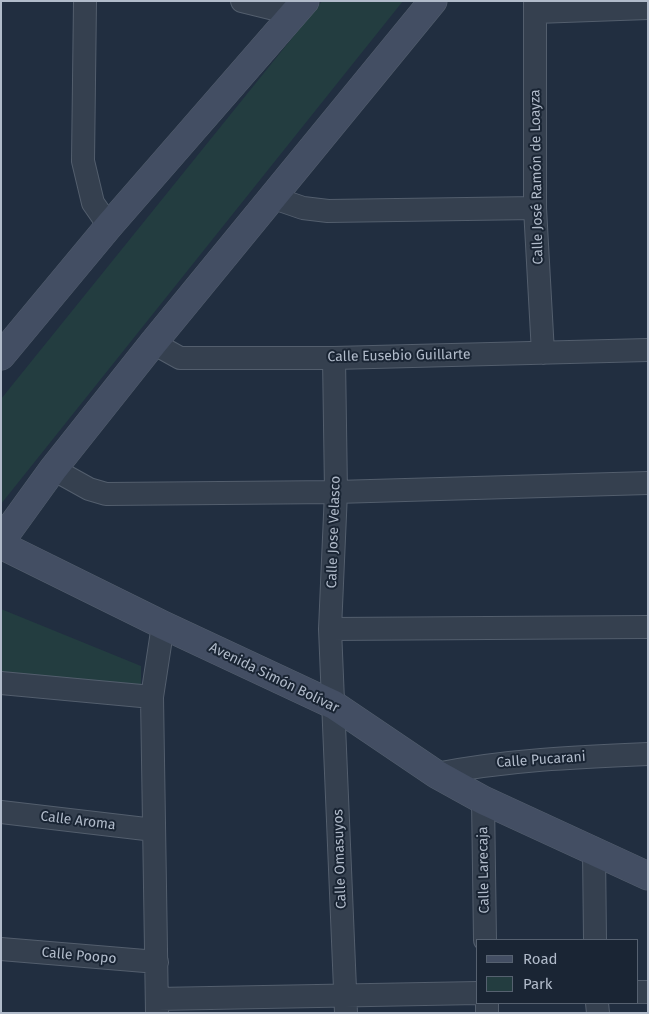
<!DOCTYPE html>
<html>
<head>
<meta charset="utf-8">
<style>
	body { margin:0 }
	#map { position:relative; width:649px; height:1014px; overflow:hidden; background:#212e40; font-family:"Fira Sans",sans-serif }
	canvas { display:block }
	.frame { position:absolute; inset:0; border:2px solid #b1bbca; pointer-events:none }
	.legend { position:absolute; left:476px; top:939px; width:162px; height:65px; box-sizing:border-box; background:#1a2534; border:1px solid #566170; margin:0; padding:6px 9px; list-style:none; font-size:15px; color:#b1bbca }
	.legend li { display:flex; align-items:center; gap:10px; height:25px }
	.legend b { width:25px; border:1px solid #566170 }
</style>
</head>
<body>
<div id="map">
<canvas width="649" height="1014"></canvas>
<div class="frame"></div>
<ul class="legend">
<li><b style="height:6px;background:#434e63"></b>Road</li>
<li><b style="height:14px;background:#233d40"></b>Park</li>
</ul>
</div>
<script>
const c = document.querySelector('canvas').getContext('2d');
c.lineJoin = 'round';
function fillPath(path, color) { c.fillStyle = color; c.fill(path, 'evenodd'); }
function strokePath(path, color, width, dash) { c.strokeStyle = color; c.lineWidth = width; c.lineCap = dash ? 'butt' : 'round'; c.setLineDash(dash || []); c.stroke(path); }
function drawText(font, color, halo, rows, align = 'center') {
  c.font = font + ' "Fira Sans",sans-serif'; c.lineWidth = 4; c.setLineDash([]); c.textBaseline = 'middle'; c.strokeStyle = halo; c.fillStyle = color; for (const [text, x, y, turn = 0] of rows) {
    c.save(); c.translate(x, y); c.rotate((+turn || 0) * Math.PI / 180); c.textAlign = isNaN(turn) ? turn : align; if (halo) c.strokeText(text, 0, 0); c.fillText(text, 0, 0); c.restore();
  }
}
fillPath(new Path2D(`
	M322,1H403L1,504V399Z
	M1,609L141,666V690L1,674Z`), '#233d40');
const street = new Path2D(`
	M85,1L83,161L93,203L109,226
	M242,1L295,14
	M535,1V208L543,353
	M536,12L648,8
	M274,198L303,208L328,211L535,208
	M153,343L180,358H334L648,350
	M334,358L336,492L330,629L346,1013
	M53,469L89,489L106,494L336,492L648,483
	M330,629L648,627
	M1,683L152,697
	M436,774C506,760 576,757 648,754
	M483,800L485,940
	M1,812L154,830
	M594,851L595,940
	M1,949L157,962
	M638,992H648
	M157,999L478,993
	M487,1003V1013
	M597,1003L598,1013
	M157,1013L152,697L163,625`);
const secondary = new Path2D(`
	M1,356L109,226L305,1
	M1,541L53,469L153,343L433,1
	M1,545L163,625L334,705L436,774L483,800L648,876`);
strokePath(street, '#535e6d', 24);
strokePath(secondary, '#535e6d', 29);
strokePath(street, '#35404f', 22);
strokePath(secondary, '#434e63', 28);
drawText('14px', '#b1bbca', '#1a2534', [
	["Calle José Ramón de Loayza",537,177,-91],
	["Calle Eusebio Guillarte",399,356,-1],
	["Calle Jose Velasco",334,532,-88],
	["Avenida Simón Bolívar",274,678,26],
	["Calle Pucarani",541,760,-4],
	["Calle Aroma",78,821,7],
	["Calle Omasuyos",340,859,-92],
	["Calle Larecaja",484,870,-91],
	["Calle Poopo",79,956,5]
]);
</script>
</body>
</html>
